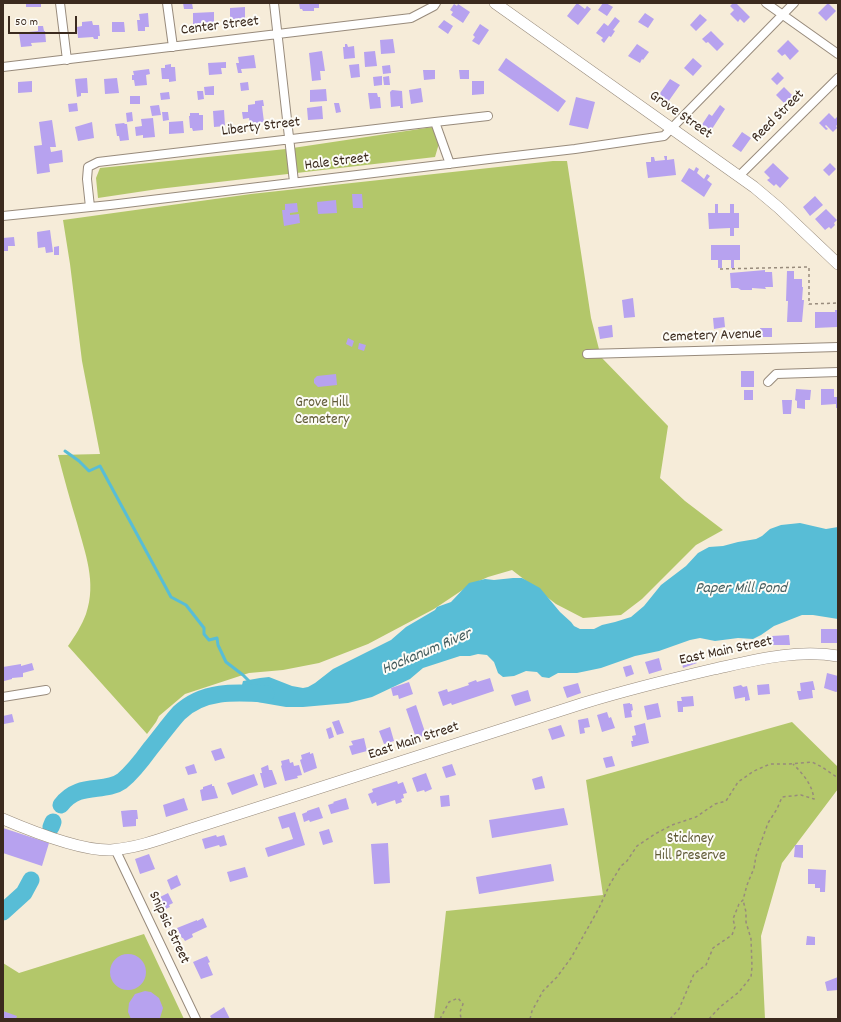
<!DOCTYPE html>
<html>
<head>
<meta charset="utf-8">
<style>
	body { margin:0 }
	#map { position:relative; width:841px; height:1022px; overflow:hidden; background:#f6ecd9; font-family:Dekko,sans-serif }
	canvas { display:block }
	.frame { position:absolute; inset:0; border:4px solid #3b2a1e; pointer-events:none }
	.scale { position:absolute; left:8px; top:16px; width:69px; height:18px; box-sizing:border-box; border:2px solid #3b2a1e; border-top:0; padding-left:5px; font-size:12px; line-height:14px; white-space:nowrap; color:#3b2a1e; -webkit-text-stroke:3px #fdfcf7; paint-order:stroke }
</style>
</head>
<body>
<div id="map">
<canvas width="841" height="1022"></canvas>
<div class="frame"></div>
<div class="scale">50 m</div>
</div>
<script>
const c = document.querySelector('canvas').getContext('2d');
c.lineJoin = 'round';
function fillPath(path, color) { c.fillStyle = color; c.fill(path, 'evenodd'); }
function strokePath(path, color, width, dash) { c.strokeStyle = color; c.lineWidth = width; c.lineCap = dash ? 'butt' : 'round'; c.setLineDash(dash || []); c.stroke(path); }
function drawText(font, color, halo, rows, align = 'center') {
  c.font = font + ' Dekko,sans-serif'; c.lineWidth = 4; c.setLineDash([]); c.textBaseline = 'middle'; c.strokeStyle = halo; c.fillStyle = color; for (const [text, x, y, turn = 0] of rows) {
    c.save(); c.translate(x, y); c.rotate((+turn || 0) * Math.PI / 180); c.textAlign = isNaN(turn) ? turn : align; if (halo) c.strokeText(text, 0, 0); c.fillText(text, 0, 0); c.restore();
  }
}
fillPath(new Path2D(`
	M433,127L440,140L435,157L158,189L98,198L96,178L100,168L286,149Z
	M553,161H567L591,318L601,357L668,426L660,478L685,501L723,530L696,545L642,599L621,615L583,618L556,604L512,570L488,577L470,585L434,609L368,644L319,663L283,670L249,673L185,694L159,716L156,722L147,734L68,646C75,636 82,625 86,614C97,582 85,553 77,523C70,500 64,478 58,455L100,454L82,361L70,264L63,220L251,194Z
	M792,722L838,767V789L782,863L761,936L765,1019H434L446,911L603,895L586,780Z
	M144,934L184,1019H3V963L19,973Z`), '#b3c76a');
fillPath(new Path2D(`
	M800,523L826,529L838,527V619L813,615H802L774,626L761,635L753,639L738,638L715,641L700,638L690,640L659,651L635,656L601,668L577,673H558L549,678L542,677L537,672L526,671L514,676L503,677L498,673L494,662L487,655L478,654L470,656H460L423,668L410,679L372,697L348,703L303,707H286L257,702L249,700L243,693L242,685L243,681L260,678L269,677L292,686L303,688L308,687L315,683L333,669L391,640L406,627L435,610L437,607L451,602L469,583L485,579L494,580L513,578H522L540,588L560,612L571,622L574,626L580,629H594L602,625L615,622L631,617L644,606L661,585L686,566L698,553L709,547L723,546L738,542L756,539L762,536L770,529L781,525Z`), '#58bdd6');
strokePath(new Path2D(`
	M65,451L79,461L89,471L100,466L171,597L186,605L204,628V634L209,640L217,638L218,645L226,662L243,675L250,682`), '#58bdd6', 3);
strokePath(new Path2D(`
	M61,805C79,781 104,794 122,781C133,772 142,760 150,749C160,737 169,724 179,713C203,690 235,692 266,694
	M51,827L53,822
	M3,912L24,893L31,880`), '#58bdd6', 17);
fillPath(new Path2D(`
	M26,3H41V7H26Z
	M183,3H192L193,9H184Z
	M299,3H319V8H314V11H303L302,9H300Z
	M577,3L585,9L587,6L591,9L578,25L567,16Z
	M603,3H606L613,7L607,16L598,10Z
	M733,3H736L750,17L744,23L740,19L738,22L730,14L734,10L730,6Z
	M828,3L836,11L826,21L818,13Z
	M454,4L457,6L458,4L470,12L463,23L451,15L453,12L450,10Z
	M245,7V19L230,20V8Z
	M214,12V22H209V24H193V13Z
	M148,13L149,27H145V31H138L137,20H140L139,14Z
	M645,13L654,19L648,28L638,22Z
	M700,14L707,20L696,31L690,25Z
	M615,17L620,21L613,30L615,31L611,37L609,36L604,43L601,40L603,38L596,33L604,23L608,26Z
	M444,20L453,26L448,34L438,27Z
	M92,21L93,25H99L100,36H98V39H94L93,37L78,38L77,27L82,26V22Z
	M112,22H124L125,32H112Z
	M480,24L489,30L479,45L472,41L475,37L473,35Z
	M38,26H43L44,31H45L46,42L31,43L32,46L21,47L19,33L38,31Z
	M711,31L724,44L717,51L708,42L706,43L702,39Z
	M393,39L395,53L381,54L380,40Z
	M788,40L799,51L790,60L785,54L782,56L777,51Z
	M345,44H347L348,47L354,46L355,58L344,59L343,47H345Z
	M637,44L649,52L643,60L642,59L640,63L628,56Z
	M322,51L325,71H320L321,80L312,81L309,53Z
	M375,51L377,66L365,67L364,52Z
	M254,55L256,68L241,69L242,73H238L236,63H239L238,57Z
	M506,58L566,101L558,112L498,70Z
	M693,58L702,66L693,76L684,68Z
	M226,62V68H221L222,74L209,75L208,63Z
	M171,64V67H175L176,81L169,82V79H162L161,68H165V65Z
	M359,64L360,77L351,78L349,65Z
	M390,65L391,73L383,74L382,66Z
	M149,69L150,74L146,75L147,85L135,86L134,80H132V75H134L133,71Z
	M423,70H435V79L424,80Z
	M459,70H469V79H460Z
	M778,72L784,78L777,85L771,79Z
	M382,76V85L374,86L373,77Z
	M389,76L390,85H384L383,77Z
	M87,78L88,93H81V96L77,97L75,79Z
	M117,78L119,93L105,94L104,79Z
	M670,79L680,85L668,102L658,96Z
	M32,81V92L18,93V82Z
	M472,81H484V94L472,95Z
	M248,82L249,90L241,91L240,83Z
	M214,86V95H205L204,87Z
	M784,87L795,98L787,106L776,95Z
	M421,88L423,102L411,104L409,90Z
	M326,89L327,101L310,102V90Z
	M392,90L402,91L403,108H400V106L391,107L390,92Z
	M197,91H203L204,99L198,100Z
	M169,92L170,99L161,100L160,93Z
	M368,93H377L378,97H380L381,108L370,109Z
	M130,96H140V104H130Z
	M576,97L595,102L588,129L569,125Z
	M263,100L264,106H262L264,122L250,124L249,118L243,119L242,112H248V105L255,104V101Z
	M77,103L78,111L69,112L68,104Z
	M334,103H339L341,112L336,113Z
	M159,105L161,115L152,116L150,106Z
	M720,105L725,109L710,132L701,126L709,114L712,116Z
	M322,106L323,119L308,120L307,108Z
	M224,110L225,126L214,127L213,111Z
	M132,112L133,121L127,122L126,113Z
	M162,112H168L169,120L163,121Z
	M190,113H199V115H203V130L193,131L192,128H190L189,116H190Z
	M829,113L835,119L838,116V124L836,126L837,128L833,132L826,125L825,126L828,129L826,130L819,123Z
	M153,118L155,137L143,138V135L136,136L135,127L142,126L141,119Z
	M52,120L56,147H50L51,152L62,150L63,162L49,164L50,172L37,174L34,146L42,145L39,122Z
	M183,121L184,133L169,134V122Z
	M92,122L94,138L78,141L75,127Z
	M124,123L125,124H127L129,140L120,141L119,136H117L115,124Z
	M742,132L751,138L741,152L732,146Z
	M664,156H667V160L674,159L676,175L648,178L646,162H651V157H654L655,161L665,160Z
	M773,163L789,178L780,188L776,184L774,186L767,180L770,178L764,172Z
	M830,163L836,169L829,176L823,170Z
	M696,167L699,169L697,173L704,179L707,174L710,176L707,180L712,184L704,197L681,181L689,168L694,171Z
	M352,194H362L363,208H353Z
	M815,196L823,205L810,216L803,207Z
	M336,200L337,213L318,214L317,202Z
	M297,203L298,212L290,213V215L299,214L300,223L284,226L282,210H285V204Z
	M715,204H718V213H730V204H734V213H739V228H734V236H730V228L709,229L708,213H715Z
	M826,209L837,220L834,223L835,225L831,229L829,227L825,230L815,219Z
	M50,230L53,252L46,253L45,247L38,248L37,232Z
	M14,237L15,246H8V251H3V238Z
	M711,245H740V260H734V268H731V260H722V268H718V260H711Z
	M59,246V255H54V247Z
	M765,270V272H772L773,287H765L766,289L752,288V290H741L738,288H731L730,273Z
	M787,271H794V279H802V287H803L802,300H804L802,322H787L788,301H786Z
	M633,298L635,317L624,318L622,300Z
	M835,310H838V326L837,327L815,328V312H835Z
	M724,317L725,327L714,329L713,318Z
	M612,325L613,337L600,339L598,327Z
	M760,328H772V337H760Z
	M348,338L354,341L352,347L346,344Z
	M359,343L366,345L364,351L358,349Z
	M741,371H754V387H741Z
	M336,374L337,385L318,387L314,383V379L317,376Z
	M796,389L811,390L810,400H805V409L797,408V401L795,400Z
	M821,389H834V397H838V408H836V404L821,405Z
	M744,390H753V400H744Z
	M782,400H792L791,414H783Z
	M821,629H838V643H821Z
	M789,635L790,645H772V636Z
	M686,654V658L690,657V660L696,658L697,663L683,668L680,656Z
	M659,658L662,670L649,674L645,662Z
	M32,663L34,670L23,673V677L12,678V679L4,681L3,667L21,664V666Z
	M631,665L634,674L626,677L623,667Z
	M827,673L838,676V691L836,692L824,688Z
	M490,678L494,691L452,705L451,703L443,706L438,692L447,689L448,692L469,685L468,683L476,680L477,682Z
	M813,681L815,690H812L813,698L799,700L797,691H801L800,683Z
	M409,682L413,694L399,699L398,695L393,696L391,688Z
	M578,683L581,693L567,698L563,687Z
	M769,684L770,694L758,695L757,685Z
	M741,685L743,687L747,686L750,700L745,701V697L735,699L733,687Z
	M528,690L531,701L515,706L511,695Z
	M693,696L694,706L683,707V712H678L677,701H682L681,697Z
	M630,703V704H632L633,710L631,711L632,717L625,718L623,704Z
	M658,703L661,717L647,720L644,706Z
	M416,705L426,735L420,737L419,734L415,735L406,709Z
	M607,712L609,718L611,717L615,728L602,732L597,715Z
	M12,714L14,722L4,724L3,716Z
	M588,718L590,727L584,728L585,733L580,734L578,720Z
	M339,720L344,733L337,735L332,722Z
	M645,723L649,743L632,747L631,741H633L632,736L636,735L634,726Z
	M561,725L565,736L552,740L548,729Z
	M331,727L334,737L329,739L326,729Z
	M390,727L394,741L384,744L379,731Z
	M364,738L367,751L352,755L349,746L353,745L351,741Z
	M221,748L225,758L215,761L211,751Z
	M310,752V754L313,753L317,768L304,773L300,760L302,759L301,755Z
	M612,756L615,766L606,768L603,758Z
	M289,759L290,763L293,762L294,766L299,765L302,775L297,776L298,778L285,781L281,766L282,765L281,761Z
	M194,764L197,773L188,775L185,767Z
	M452,764L456,775L446,778L442,767Z
	M268,765L269,770H272L277,784L264,788L260,773H262L261,768Z
	M426,773L432,789L425,792L424,790L417,792L412,778Z
	M254,774L258,785L232,795L227,783Z
	M542,776L545,788L535,790L532,779Z
	M397,781L398,784L403,782L407,793L403,794L404,798L401,799L402,802L396,804L395,800L377,806L376,802L372,804L368,794L373,792L372,789Z
	M212,784V786H214L218,798L202,801L200,790L203,789V787Z
	M449,795L450,806L441,807L440,796Z
	M184,798L188,810L166,817L163,805Z
	M346,798L349,809L331,814L328,805L334,803L333,802Z
	M319,807L323,818L310,822L309,820L304,822L302,814L307,812V811Z
	M564,808L568,825L492,838L489,820Z
	M132,810H137L138,819H136V826L123,827L121,811Z
	M295,812L305,845L268,857L265,848L293,839L289,827L282,829L278,817Z
	M3,828L49,843L42,866L3,853Z
	M329,829L333,842L323,845L319,832Z
	M216,835L217,837L224,835L227,845L220,847L219,845L205,849L202,839Z
	M388,843L390,883L374,884L371,844Z
	M795,845H803V858L794,857Z
	M149,854L155,869L140,874L135,859Z
	M551,864L554,881L479,894L476,877Z
	M245,867L248,877L230,882L227,872Z
	M808,869L826,870L825,892H820V888H815V884H808Z
	M177,875L181,885L171,890L167,880Z
	M168,893L173,903L169,905L170,907L161,911L156,899Z
	M203,918L207,927L192,934L193,937L185,941L183,938H182L177,928L197,920V921Z
	M807,936L815,937V945H806Z
	M110 972a18 18 0 1 1 36 0a18 18 0 1 1-36 0Z
	M207,956L210,962L208,963L213,975L201,979L193,962Z
	M838,977V990L827,991L825,982Z
	M145,991L151,992L159,998L163,1008L160,1018L131,1019L128,1012L129,1003L135,994Z
	M224,1007L230,1019H212L210,1016Z
	M3,1011L17,1016L16,1019H3Z`), '#b7a2ef');
const street = new Path2D(`
	M60,3L67,60
	M167,3L173,47
	M274,3L294,182
	M766,3L838,54
	M3,67L411,18L434,6L436,3
	M435,122L488,116
	M739,176L838,78
	M90,207L87,179L88,167L98,162L435,122L450,164
	M3,216L110,205L489,159L575,149L664,136L794,3
	M587,354L838,347
	M768,382L776,374L838,372
	M3,697L46,690
	M115,849L196,1019`);
const secondary = new Path2D(`
	M495,3L754,187L779,208L838,264
	M3,819C31,831 82,851 111,850C137,848 161,839 185,831L584,703C627,690 671,679 714,669C755,660 796,649 838,656`);
strokePath(street, '#988b7c', 10);
strokePath(secondary, '#988b7c', 12);
strokePath(new Path2D(`
	M720,269L809,267V304L838,303
	M440,1019L449,1002L458,998L463,1004L460,1012L461,1019
	M530,1019L532,1011L543,991L557,977L571,958L599,908L610,884L621,866L627,861L637,846L655,834L672,825L696,817L715,804L726,801L738,782L754,771L770,764H789L812,762L822,767L838,778
	M670,1019L679,1009L694,974L706,965L713,948L732,935L735,927L733,919L739,904L743,900L747,885L754,868L756,856L768,823L777,809L782,797L801,795L814,799C812,784 803,774 793,764
	M709,1019L720,1007L739,992L751,977L752,967L751,939L746,922V912L743,900`), '#988b7c', 1.5, [3, 3]);
strokePath(street, '#fff', 8);
strokePath(secondary, '#fff', 11);
drawText('15px', '#3b2a1e', '#fdfcf7', [
	["Center Street",220,27,-7],
	["Grove Street",680,116,35],
	["Reed Street",779,117,-45],
	["Liberty Street",261,128,-7],
	["Hale Street",337,163,-7],
	["Cemetery Avenue",712,337,-2],
	["East Main Street",726,652,-12],
	["East Main Street",414,742,-18],
	["Snipsic Street",168,928,65]
]);
drawText('15px', '#5f5935', '#fdfcf7', [
	["Grove Hill",322,404],
	["Cemetery",322,421],
	["Stickney",690,840],
	["Hill Preserve",690,857]
]);
drawText('italic 16px', '#455d5e', '#fdfcf7', [
	["Paper Mill Pond",741,590],
	["Hockanum River",427,653,-23]
]);
</script>
</body>
</html>
